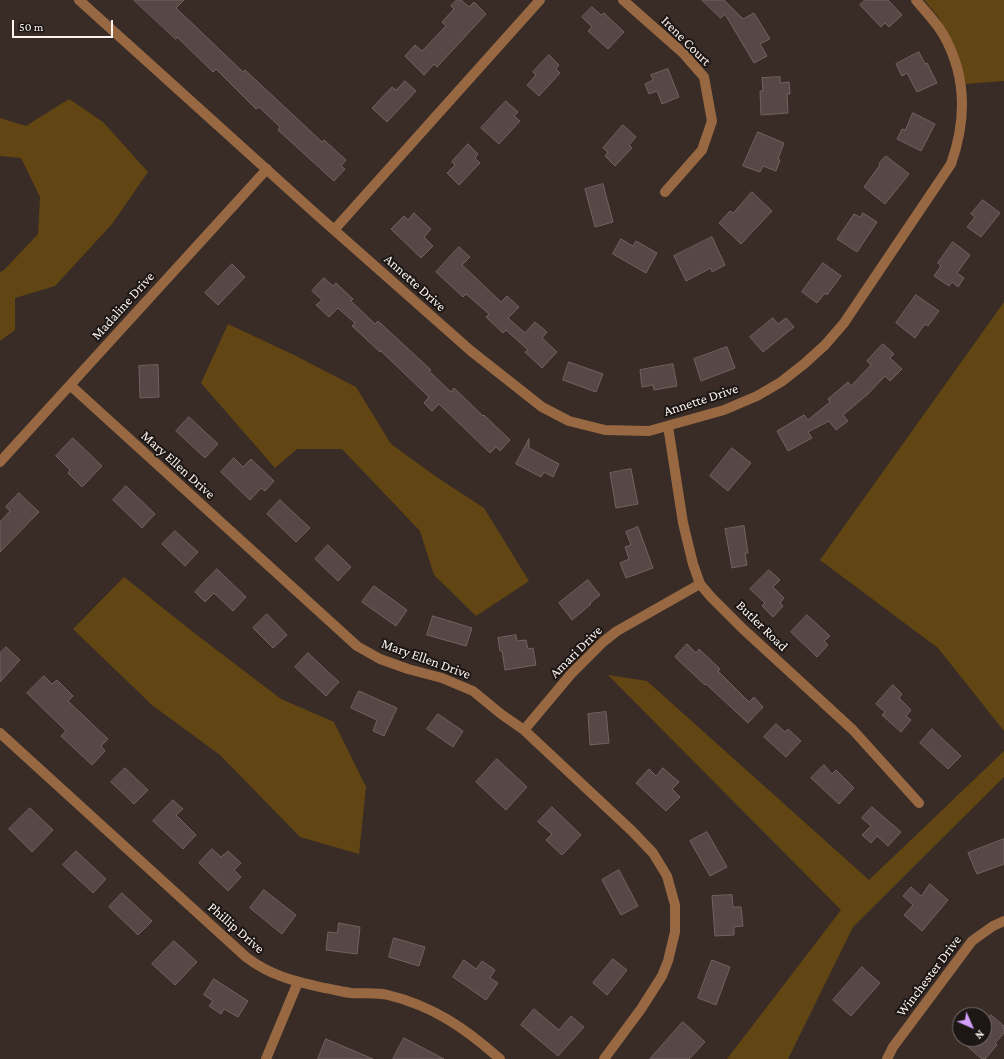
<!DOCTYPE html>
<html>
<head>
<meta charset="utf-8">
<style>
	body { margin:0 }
	#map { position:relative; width:1004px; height:1059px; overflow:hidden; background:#392c27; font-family:"Crimson Pro",serif }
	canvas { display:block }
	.north { position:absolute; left:952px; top:1007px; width:40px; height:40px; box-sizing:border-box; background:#1c1614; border:1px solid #766e6c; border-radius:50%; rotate:135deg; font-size:11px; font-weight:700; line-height:16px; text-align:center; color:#fcf3ef }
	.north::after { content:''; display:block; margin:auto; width:14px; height:18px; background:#d29dfd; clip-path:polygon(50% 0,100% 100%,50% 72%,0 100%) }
	.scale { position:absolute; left:12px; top:20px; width:101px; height:18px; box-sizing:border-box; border:2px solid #fcf3ef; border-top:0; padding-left:5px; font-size:12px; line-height:14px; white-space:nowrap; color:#fcf3ef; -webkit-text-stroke:3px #1c1614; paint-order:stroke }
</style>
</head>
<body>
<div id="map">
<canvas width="1004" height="1059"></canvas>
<div class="north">N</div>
<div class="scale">50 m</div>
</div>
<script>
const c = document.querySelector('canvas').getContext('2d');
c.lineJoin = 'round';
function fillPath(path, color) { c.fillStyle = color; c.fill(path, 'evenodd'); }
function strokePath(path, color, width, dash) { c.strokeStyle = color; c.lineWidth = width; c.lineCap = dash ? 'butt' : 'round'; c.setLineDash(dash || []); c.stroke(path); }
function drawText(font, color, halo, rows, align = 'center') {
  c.font = font + ' "Crimson Pro",serif'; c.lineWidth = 4; c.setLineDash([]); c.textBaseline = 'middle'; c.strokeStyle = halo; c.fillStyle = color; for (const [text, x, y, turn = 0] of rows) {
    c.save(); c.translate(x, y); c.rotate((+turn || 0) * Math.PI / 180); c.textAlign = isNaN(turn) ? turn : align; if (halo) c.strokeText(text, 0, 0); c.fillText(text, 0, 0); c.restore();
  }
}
fillPath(new Path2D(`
	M924,0H1004V81L964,84L939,18Z
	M69,99L103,122L148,172L112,224L55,286L15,298V330L0,341V272L4,270L38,234L40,197L21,158L0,156V118L26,126Z
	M1004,302V731L938,648L820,560Z
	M228,324L294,355L356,387L391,444L438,478L484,508L529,581L476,616L434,575L420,531L342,449H297L275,468L201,383Z
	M124,577L193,632L281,699L334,722L366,787L359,854L300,837L220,755L152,705L73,629Z
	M608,675L647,681L869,880L1004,751V777L853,927L788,1059H727L841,910Z`), '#614512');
const building = new Path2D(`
	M134,0H184L176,8L243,72L245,70L322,142L324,140L346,160L341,166L345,169L334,181L278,130L280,127L259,107L256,109L216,69L213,72L177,37L176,39Z
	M457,0H461L469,7L474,2L486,14L437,67L434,64L424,75L405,56L415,45L422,51L446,26L442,22L454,9L451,6Z
	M702,0H724L743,19L754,13L770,39L760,44L767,56L754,63L725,14L721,18Z
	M865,0H888L902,15L889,27L885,23L881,27L860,5Z
	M592,7L601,15L604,13L624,32L608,49L588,31L592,27L582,17Z
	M919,52L925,64L927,63L937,83L917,92L907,73L902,76L896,64Z
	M549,55L559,65L556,69L560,73L539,96L527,85L536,75L533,72Z
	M668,69L679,97L662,104L657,91L649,94L645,84L653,80L651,75Z
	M780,77V83L789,82L790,94H787L788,113L761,115L760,91H763L762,78Z
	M405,81L416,91L387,122L372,108L392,87L396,90Z
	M506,101L518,112L514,116L520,121L499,144L481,128Z
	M913,113L935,124L921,151L897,139L902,129L905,130Z
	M623,125L636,137L629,145L632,148L615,166L605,156L608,152L603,148Z
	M758,132L784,143L778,159L780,160L776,171L763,166L760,172L743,166Z
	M468,144L478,154L475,158L480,163L459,185L447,173L455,165L452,162Z
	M886,156L909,174L885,204L864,187L880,165L879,164Z
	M603,184L613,222L595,227L585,189Z
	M752,192L772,211L741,244L719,223L730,211L733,213Z
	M983,200L1000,213L981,237L967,227L975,217L971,214Z
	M414,213L431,229L424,237L433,246L421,258L391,229L404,216L408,220Z
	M863,213L877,222L857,252L837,239L854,214L860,217Z
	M712,237L725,265L712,272L711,268L686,281L674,256Z
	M621,239L633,246L636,241L657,253L646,273L613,254Z
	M953,242L970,255L957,273L964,278L958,287L952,282L949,286L934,276L941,266L938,263Z
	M459,247L470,257L462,265L478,280L501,302L507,296L519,307L508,318L525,333L535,322L547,332L542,338L557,352L542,368L525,352L528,350L506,330L503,333L486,317L489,314L466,294L463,297L436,272Z
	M823,263L841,276L827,295L825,293L817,303L802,292Z
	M232,264L245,277L218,305L205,293Z
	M324,278L333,286L336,283L353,299L351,301L375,324L378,321L431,370L429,371L451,392L454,388L483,416L484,415L510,440L500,451L496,447L490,453L439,404L432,411L424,403L429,397L381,351L380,352L352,326L355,323L338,308L329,317L316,305L322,300L312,291Z
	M916,295L939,311L928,326L925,324L915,338L896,323Z
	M773,318L778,324L786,318L794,327L763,352L750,337Z
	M883,344L894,354L890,358L902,369L890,381L885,376L868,394L843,415L848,421L836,430L829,421L808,432L812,438L788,451L777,431L804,415L808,420L830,402L828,399L848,382L851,386L871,365L867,361Z
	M727,347L735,368L701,381L694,359Z
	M569,362L603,374L596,392L563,380Z
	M673,364L677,386L654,390L653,385L642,387L640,370Z
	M158,365L159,397L140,398L139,366Z
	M189,417L218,444L205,458L176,431Z
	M73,438L102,466L82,487L68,473L70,470L56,456Z
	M529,439V448L559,464L553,477L544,472L541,477L516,464Z
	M732,448L751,463L728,491L710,476Z
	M234,458L243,467L251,459L274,481L265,491L261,488L250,500L221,472Z
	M631,469L638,504L616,508L610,473Z
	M126,486L155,514L142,528L113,500Z
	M19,493L39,512L0,552V522L10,511L6,507Z
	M280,500L310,528L296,542L267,514Z
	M744,526L748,553H745L747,565L732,568L725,529Z
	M638,527L653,568L626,578L620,563L629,559L625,547L631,545L626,532Z
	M175,531L198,552L185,566L162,544Z
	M328,545L351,567L338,581L315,559Z
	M217,569L246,597L233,611L214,593L205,602L195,592Z
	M769,570L780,580L773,587L784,598L780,603L783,606L773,617L762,606L765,603L750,589Z
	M588,580L600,595L590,603L591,604L572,620L559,603Z
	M374,586L407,610L396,626L362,602Z
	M267,614L287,635L273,648L253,628Z
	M807,615L830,636L824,641L828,645L817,657L791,632Z
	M433,616L472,628L466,646L427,635Z
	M516,635L517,641L526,640L528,649L533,648L536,665L505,670L502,651H500L498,638Z
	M687,644L696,653L699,649L720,669L718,671L749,702L754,697L763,707L748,723L706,684L705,685L675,657Z
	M6,647L20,660L0,682V653Z
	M308,653L339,682L326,696L295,667Z
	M44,676L52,684L57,680L73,696L68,701L108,739L101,746L105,751L92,765L61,736L66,731L27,693Z
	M893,685L902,694L899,698L911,710L906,716L911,720L901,732L882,715L885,712L876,704Z
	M359,691L397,708L384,736L373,731L377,720L351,708Z
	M606,712L609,743L590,745L588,714Z
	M438,714L463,731L453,747L427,729Z
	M776,724L785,732L788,729L801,741L786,757L764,737Z
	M932,729L961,756L948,769L920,743Z
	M497,759L527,787L506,810L476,782Z
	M824,765L832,774L836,770L854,788L839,804L811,778Z
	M125,768L148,790L134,804L111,782Z
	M663,768L679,782L672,789L680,797L666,811L636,783L649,769L656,776Z
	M173,800L183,809L176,815L196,835L183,849L153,821Z
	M552,807L581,835L562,855L546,840L552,834L538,822Z
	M872,807L901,832L888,846L877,836L871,843L862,835L871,826L862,818Z
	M30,808L53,830L32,852L9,829Z
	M707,832L727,867L710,876L690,841Z
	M1004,839V864L977,874L968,853Z
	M212,849L221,857L228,851L241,863L234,870L241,877L228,891L199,863Z
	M76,851L106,879L93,893L63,865Z
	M619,870L638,906L621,915L602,880Z
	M930,884L948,900L922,931L904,915L913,905L903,896L911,887L921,896Z
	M264,890L296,915L282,934L250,908Z
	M122,893L152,921L138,935L109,907Z
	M732,895L733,907H741L743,926L734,927V935L715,936L712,896Z
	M339,923L360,927L357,954L326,950L328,932L337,933Z
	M394,938L425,947L419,966L389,957Z
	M174,941L197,962L175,985L152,964Z
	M613,959L627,970L607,995L593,983Z
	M464,960L476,969L482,961L495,970L490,978L498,983L486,1000L453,977Z
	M712,960L730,967L716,1005L698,998Z
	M862,967L880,983L851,1016L833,1000Z
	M214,979L248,1001L238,1017L224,1009L221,1014L209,1006L213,1001L204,995Z
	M534,1009L559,1030L571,1016L584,1027L558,1056L521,1025Z
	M991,1015L1004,1026V1033L995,1043L997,1045L985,1059H982L959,1039H984V1023Z
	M683,1022L705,1042L689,1059H650Z
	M404,1038L444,1059H393Z
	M326,1039L373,1059H318Z`);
fillPath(building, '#574847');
strokePath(building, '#726260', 1);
strokePath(new Path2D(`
	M79,0L316,214L471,351L542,407L569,421L605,430L649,431L724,410L757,396L781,382L804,364L825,345L844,323L951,164C967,119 967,76 943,34C936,22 925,11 916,0
	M623,0L683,53L704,77L712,121L702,150L665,192
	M334,230L540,0
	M70,385L357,646L380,659L408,669L442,678L473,691L501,714L524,730L632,831L653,853L667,876L675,905V932L668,961L662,976L641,1009L604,1059
	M668,426L683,523L693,564L700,584L711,597L742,628L853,730L919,803
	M0,462L267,169
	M524,730L571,674L603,642L617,631L700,584
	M0,733L246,957C271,976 294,981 324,988C333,989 342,992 351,993C363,994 376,992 388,995C433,1006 465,1028 500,1059
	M266,1059L298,982
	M887,1059L893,1047L972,941L993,926L1004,921`), '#976842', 10);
drawText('14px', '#fcf3ef', '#1c1614', [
	["Irene Court",686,41,45],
	["Annette Drive",415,283,42],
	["Madaline Drive",123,306,-48],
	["Annette Drive",701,400,-18],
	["Mary Ellen Drive",178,465,42],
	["Butler Road",762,626,44],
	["Amari Drive",576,652,-45],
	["Mary Ellen Drive",426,659,20],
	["Phillip Drive",236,928,41],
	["Winchester Drive",929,976,-53]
]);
</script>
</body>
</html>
